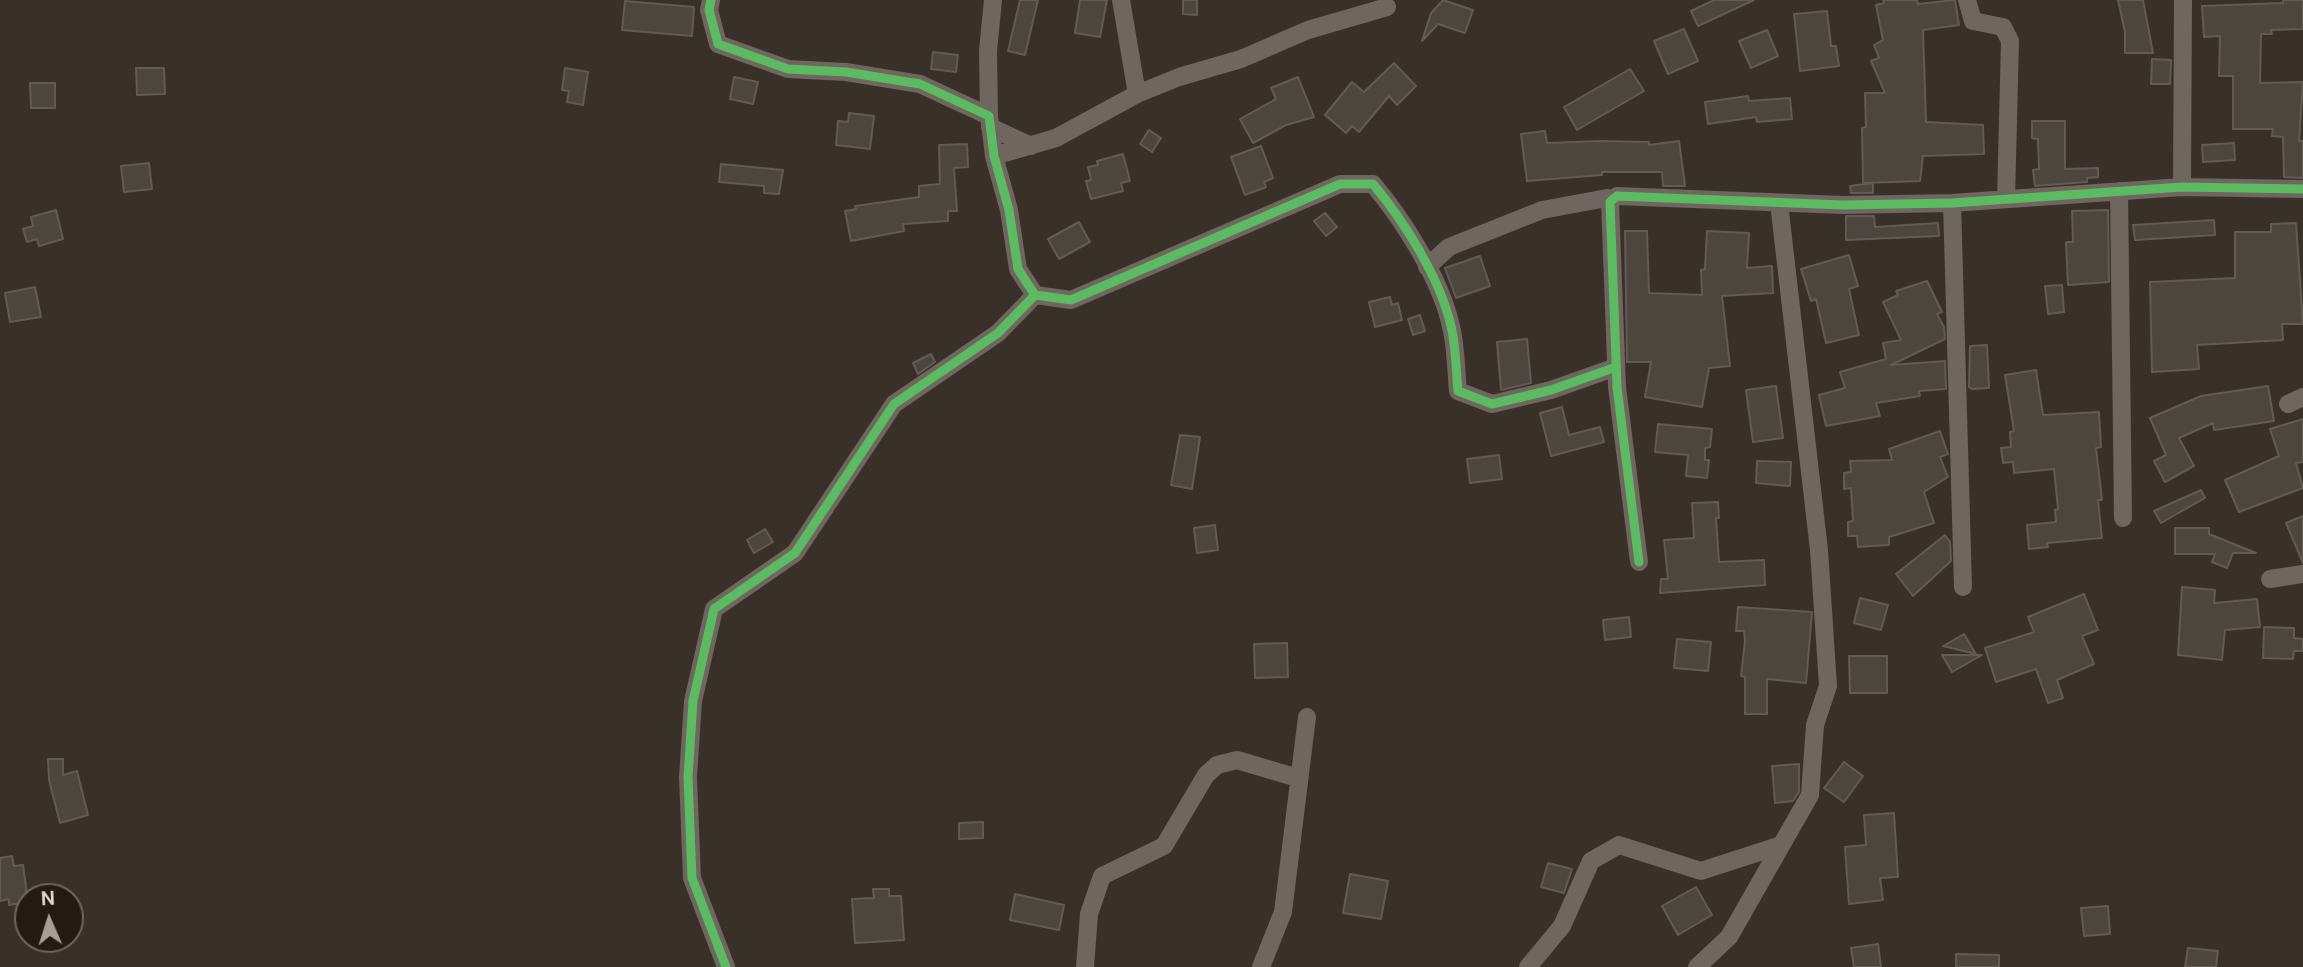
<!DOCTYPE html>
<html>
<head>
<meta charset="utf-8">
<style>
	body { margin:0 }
	#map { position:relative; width:2303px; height:967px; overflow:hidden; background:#393028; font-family:"DM Sans",sans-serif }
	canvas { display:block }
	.north { position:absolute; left:14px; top:883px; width:70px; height:70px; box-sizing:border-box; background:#221a13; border:2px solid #70665e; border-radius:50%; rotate:357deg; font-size:19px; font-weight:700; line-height:28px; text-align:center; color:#e4d9cf }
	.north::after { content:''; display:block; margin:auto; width:24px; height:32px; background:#a89e95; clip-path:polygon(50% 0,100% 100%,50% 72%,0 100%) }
</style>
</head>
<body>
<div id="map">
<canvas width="2303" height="967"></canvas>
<div class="north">N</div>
</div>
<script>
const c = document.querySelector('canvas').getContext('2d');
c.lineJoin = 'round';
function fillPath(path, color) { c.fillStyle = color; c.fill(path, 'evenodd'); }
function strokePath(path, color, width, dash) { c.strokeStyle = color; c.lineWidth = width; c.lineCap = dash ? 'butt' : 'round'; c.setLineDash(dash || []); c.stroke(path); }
const building = new Path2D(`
	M1020,0H1038L1025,55L1008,51Z
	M1080,0H1107L1100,37L1075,33Z
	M1183,0H1197V15L1183,14Z
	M1443,0L1473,10L1465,33L1438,24L1422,41L1431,13Z
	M1714,0H1754L1698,26L1691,11Z
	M1883,0H1917L1918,4L1955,0L1959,25L1923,30L1926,122L1983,125L1984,154L1923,156L1920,181L1863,183L1862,128L1866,127L1865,93H1885L1871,61L1879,58L1874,45L1883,40L1876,5L1884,3Z
	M2118,0H2143L2153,53H2125V32Z
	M2283,0H2303V29L2271,30L2272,34H2261L2260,83L2303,82L2299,141H2303V178L2284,177L2283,137L2272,136L2273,129H2233V76H2219L2220,36L2204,37L2202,6L2283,3Z
	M625,1L694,7L692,36L622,30Z
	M1827,11L1831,46H1836L1839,66L1800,71L1794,14Z
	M1684,29L1698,61L1668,74L1654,41Z
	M1767,30L1778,56L1751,68L1739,41Z
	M933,52L958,55L956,72L931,69Z
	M2152,59L2171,60L2170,84H2151Z
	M1394,63L1416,86L1397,105L1389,96L1359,132L1352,126L1346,133L1325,115L1352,82L1364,92Z
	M136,68H164L165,94L137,95Z
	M565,68L588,72L583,105L567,102L569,91L562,90Z
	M1630,69L1644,91L1577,130L1564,107Z
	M734,77L758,82L753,104L730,99Z
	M1298,77L1314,117L1286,125L1253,143L1240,119L1276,99L1271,88Z
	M30,83H55V108H31Z
	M1748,96L1749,101L1790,98L1792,119L1757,122L1756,117L1708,124L1705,102Z
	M849,113L874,116L870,149L836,145L838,121L848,122Z
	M2032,121H2065V169L2098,168V177L2087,178V182L2035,186L2033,170L2039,169L2038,139L2032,138Z
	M1149,130L1161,138L1152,152L1140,144Z
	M1545,131L1547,143L1600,141L1649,142V145L1679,141L1685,186H1663L1662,172H1602V175L1527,181L1521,134Z
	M2234,143L2235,160L2203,162L2202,145Z
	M967,144L968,167L954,168L957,211H948V221L903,224L904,231L851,241L845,211L856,209L855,206L919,197V186L940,184L939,145Z
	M1261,146L1273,178L1264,182L1266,187L1245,195L1231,157Z
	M1123,154L1130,181L1121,183L1123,191L1091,199L1086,181L1091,180L1088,167L1098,165L1097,161Z
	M149,163L152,189L124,192L121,166Z
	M721,164L783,170L779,194L764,193V186L719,182Z
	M1873,183V193H1851L1850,186Z
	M56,210L63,239L39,246L37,239L27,242L23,229L33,226L31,217Z
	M2108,210L2109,282L2068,285L2066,242H2073L2072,211Z
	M1325,213L1337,227L1326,236L1314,221Z
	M1846,216H1874L1875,227L1938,223L1939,236L1846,240Z
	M2214,220L2215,235L2135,240L2133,225Z
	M1079,222L1090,242L1059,259L1048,239Z
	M2296,223L2303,324H2282L2283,340L2197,345L2199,369L2152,372L2150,282L2235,278V232H2271V224Z
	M1625,231H1647L1649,293L1702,295L1701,270L1705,269L1707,231L1749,233L1747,268L1772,266L1773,293L1722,296L1730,366L1709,368L1702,407L1645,397L1651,362H1627Z
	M1849,255L1858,286L1849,289L1859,335L1826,343L1816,299L1811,301L1801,269Z
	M1480,256L1490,286L1456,298L1445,268Z
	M1927,281L1942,312L1937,314L1944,327L1945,339L1891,365L1945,361L1946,389L1919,391L1920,396L1876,403L1880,416L1826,426L1819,395L1845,388L1840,372L1886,359L1883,343L1901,340L1883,302L1898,295L1896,291Z
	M2062,285L2064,312L2048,314L2045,286Z
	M35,287L41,317L10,322L5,293Z
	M1390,297L1392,305L1398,303L1402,320L1375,327L1369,302Z
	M1420,315L1425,331L1413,335L1408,319Z
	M1527,339L1531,383L1501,390L1497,342Z
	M1987,345L1989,388L1972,389L1969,387L1970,346Z
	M931,354L935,362L918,374L913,363Z
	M2036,370L2043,415L2099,412L2101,447L2096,448L2102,500H2098L2102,538L2047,543L2048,547L2029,549L2027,525L2056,522L2055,510L2058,509L2054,469L2014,473L2013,462L2003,463L2001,448L2011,447L2010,432L2014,431L2005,375Z
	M1776,386L1783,438L1753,442L1746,390Z
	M2268,386L2274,421L2214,430L2213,423L2179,438L2194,466L2165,482L2154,461L2166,455L2150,418L2201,396Z
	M1562,407L1569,435L1600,427L1604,442L1551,456L1540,413Z
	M2303,419V462L2296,463L2303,488L2239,512L2225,480L2279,456L2270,429Z
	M1658,424L1712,429L1710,447L1705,448V460H1709L1707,478L1686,476L1688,455L1655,452Z
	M1940,431L1948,454L1940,457L1948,477L1924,492L1934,523L1889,537V545L1858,547L1857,536H1848V522L1853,521L1851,488L1844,489V473L1851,472L1850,461L1892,460L1889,449Z
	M1180,435L1200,437L1192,489L1171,485Z
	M1499,455L1502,479L1470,483L1467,459Z
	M1757,461L1791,462L1790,486L1756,483Z
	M2201,490L2205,498L2161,523L2154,511Z
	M1718,502L1719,518H1716L1719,562L1764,560L1765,585L1660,593L1661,579H1668L1664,540L1694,538L1692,503Z
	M2303,516V563L2286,523Z
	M1215,525L1218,550L1197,553L1194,528Z
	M2175,528H2209V534L2256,553H2233L2227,568L2212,562L2215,554H2175Z
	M765,529L773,542L754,553L747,540Z
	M1945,535L1950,542L1951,561L1913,596L1896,574Z
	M2182,587L2215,590L2214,603L2257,599L2260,627L2225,630L2222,660L2178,655Z
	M2084,594L2098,630L2082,636L2094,664L2057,680L2063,698L2048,703L2036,669L1996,682L1985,648L2034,632L2028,617Z
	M1860,598L1888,605L1881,630L1854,623Z
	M1738,607L1812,612L1806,683L1767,679V714H1745V677L1741,676L1745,641L1744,631H1736Z
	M1629,617L1631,637L1605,640L1603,620Z
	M2264,627L2294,628V638L2303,639V651H2294L2293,659L2263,658Z
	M1964,634L1976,654L1943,646Z
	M1677,639L1711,642L1708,671L1674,668Z
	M1287,643L1288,677L1255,678L1254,644Z
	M1942,655H1982L1952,672Z
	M1849,656H1887V693H1850Z
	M48,759H63V775L77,771L88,815L60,823L49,780Z
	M1844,762L1863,776L1844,802L1824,788Z
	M1799,764V792L1793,801L1775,803L1772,766Z
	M1894,813L1898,877L1880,878L1883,900L1849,904L1845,847L1866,845L1864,815Z
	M983,822V838L959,839V823Z
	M12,856L14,866L23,865L28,902L9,905V899L0,901V858Z
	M1548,863L1572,869L1564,893L1541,887Z
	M1350,874L1388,881L1381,919L1343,913Z
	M1696,887L1712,915L1678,935L1662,906Z
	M873,889H889V896H901L904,940L855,943L852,899L874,898Z
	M1015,894L1064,905L1059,930L1010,920Z
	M2108,906L2110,934L2084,936L2081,908Z
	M1878,944L1881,967H1854L1851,948Z
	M2188,948L2218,951L2216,967H2185Z
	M1956,954L1999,955V967H1956Z`);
fillPath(building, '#4d463f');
strokePath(building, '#625b53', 2);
strokePath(new Path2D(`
	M711,0L709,10L718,44L788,69L846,72L920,84L989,116L994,156L1009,210L1018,269L1035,295L1071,300L1340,184H1373C1404,221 1440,278 1451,326C1456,347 1456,370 1458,391L1492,404L1551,390L1616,367
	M1121,0L1137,94
	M1967,0L1973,21L2003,27L2010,41L2006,199
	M989,116L988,51L993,0
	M990,127L1031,146
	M994,156L1056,138L1137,94L1179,77L1241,59L1308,30L1387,7
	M2182,187L2183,0
	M2119,191L2123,518
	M1952,203L1963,587
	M1427,267L1449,247L1542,210L1607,198L1610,202
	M2288,404L2303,397
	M1639,562L1617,387L1610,202L1617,196L1843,205L1952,203L2182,187L2303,189
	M2270,579L2303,574
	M726,967L692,878L688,777L693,701L714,609L795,553L894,404L998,333L1035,295
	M1085,967L1089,914L1102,876L1164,846L1206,775L1217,765L1237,760L1298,778
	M1261,967L1283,912L1307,717
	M1528,967L1562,926L1591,861L1619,845L1701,871L1778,846
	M1697,967L1729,937L1810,795L1815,725L1828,686L1819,550L1779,203`), '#6e665f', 18);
strokePath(new Path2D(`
	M711,0L709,10L718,44L788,69L846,72L920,84L989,116L994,156L1009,210L1018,269L1035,295L1071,300L1340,184H1373C1404,221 1440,278 1451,326C1456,347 1456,370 1458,391L1492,404L1551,390L1616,367
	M1639,562L1617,387L1610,202L1617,196L1843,205L1952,203L2182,187L2303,189
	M726,967L692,878L688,777L693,701L714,609L795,553L894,404L998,333L1035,295`), '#5cba63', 9);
</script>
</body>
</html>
